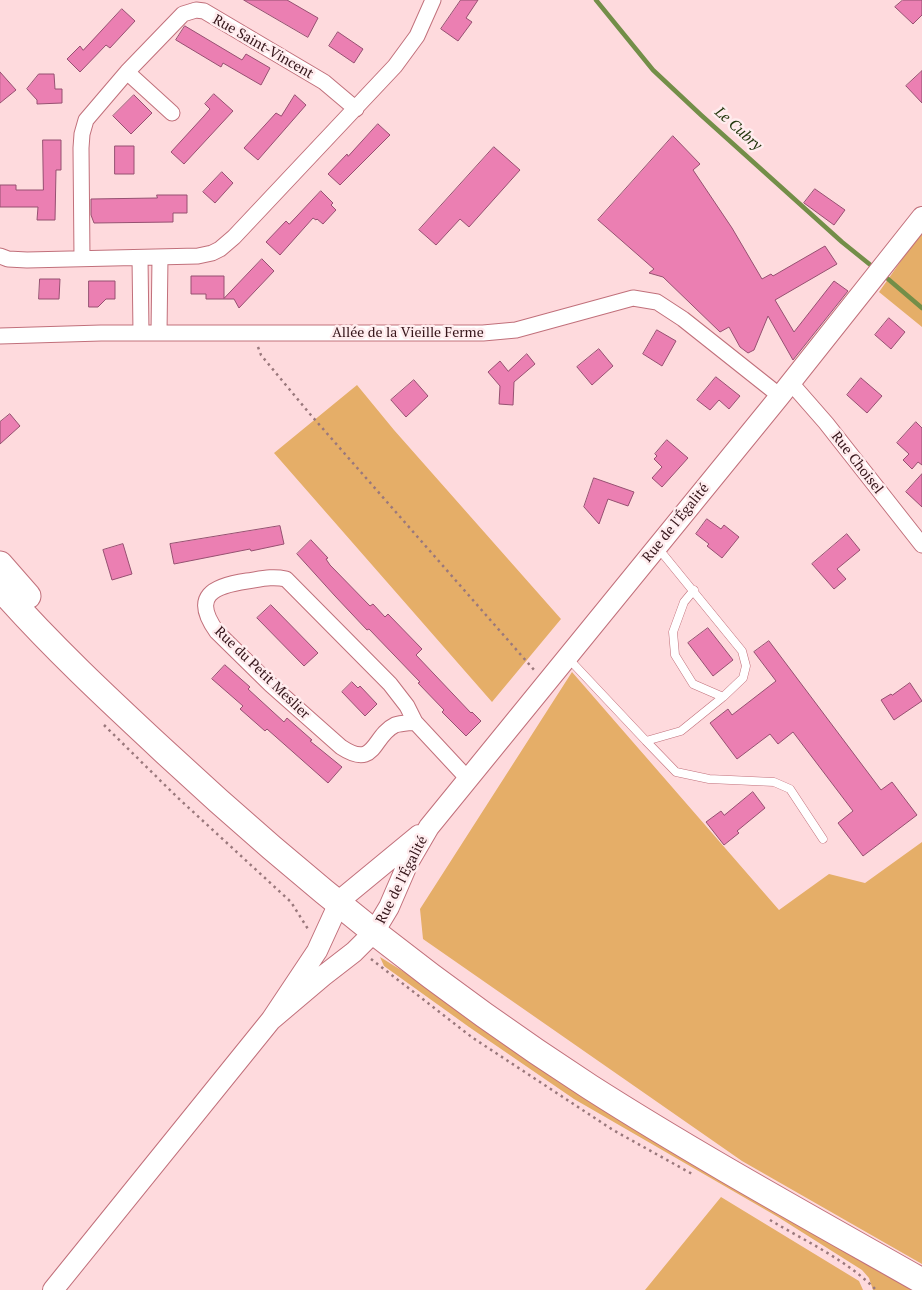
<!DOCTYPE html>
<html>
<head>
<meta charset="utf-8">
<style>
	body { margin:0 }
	canvas { display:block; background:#fedadd }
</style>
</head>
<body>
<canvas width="922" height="1290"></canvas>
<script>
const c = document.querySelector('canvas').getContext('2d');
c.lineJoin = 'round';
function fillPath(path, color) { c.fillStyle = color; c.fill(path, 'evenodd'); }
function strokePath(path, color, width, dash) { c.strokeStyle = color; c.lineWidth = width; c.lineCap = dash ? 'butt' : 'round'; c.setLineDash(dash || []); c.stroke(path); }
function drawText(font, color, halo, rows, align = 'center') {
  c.font = font + ' "PT Serif",serif'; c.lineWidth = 5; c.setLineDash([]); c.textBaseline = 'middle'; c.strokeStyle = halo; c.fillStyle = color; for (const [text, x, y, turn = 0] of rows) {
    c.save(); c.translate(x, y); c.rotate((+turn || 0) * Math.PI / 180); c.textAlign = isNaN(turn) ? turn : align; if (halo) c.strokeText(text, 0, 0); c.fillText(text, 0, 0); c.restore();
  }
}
fillPath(new Path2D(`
	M922,231V327L879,292Z
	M357,385L394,430L561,619L492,702L274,453Z
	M572,672L779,910L829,874L865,883L922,842V1264L742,1161L423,939L420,909Z
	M380,957L414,978L913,1290H873L869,1278L862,1270L778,1217L574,1099L469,1027L384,966Z
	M721,1197L859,1281L863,1290H645Z`), '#e5ae68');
strokePath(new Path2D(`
	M596,0L653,70L701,115L842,242L873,267
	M888,279L922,308`), '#738e48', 4.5);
const building = new Path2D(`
	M244,0H287L318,18L308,37Z
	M461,0H478L466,18L472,22L458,41L441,29Z
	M903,0H922V15L913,24L895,7Z
	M122,9L135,21L110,48L106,45L80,72L67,59L80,46L83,50Z
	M185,26L242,60L246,54L270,68L261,85L223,63L221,67L176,40Z
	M338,32L363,49L354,63L329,46Z
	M922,71V103L906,86Z
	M0,72L16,90L0,103Z
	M39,74H54L55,89H62V103L37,104V100L27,89Z
	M214,94L233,111L184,164L171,152L204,116L210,109L205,104Z
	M134,95L152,113L131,134L113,116Z
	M295,95L306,105L258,160L244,148L276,113L281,116Z
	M378,124L390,135L340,185L328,174L347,154L348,156Z
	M673,136L700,164L693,170L732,228L762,279L771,274L773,276L825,246L837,264L775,300L794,332L834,281L848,291L793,360L768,316L754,350L748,353L740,347L729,327L720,332L663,277L649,273L654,269L598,220Z
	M43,140H61V170H56L55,220H37L38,207H0V185H16V190H43Z
	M115,146H134V174H115Z
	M494,147L520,170L469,227L460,219L436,245L419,230Z
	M222,172L233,183L215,203L203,192Z
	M815,189L845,210L834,225L804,203Z
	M321,191L333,203L331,205L336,210L323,224L317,219L316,220L313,218L280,255L266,242L286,221L289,224Z
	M157,195H187V213H173V222L94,223L91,215V199L157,198Z
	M262,259L274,271L239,308L234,299H206V294H191V276H224V298Z
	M40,279H60L59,299H39Z
	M89,281H115V299H106L98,307H89Z
	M889,318L905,332L891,349L875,335Z
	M657,330L676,341L662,366L643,354Z
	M599,349L613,366L592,385L577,367Z
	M527,354L535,364L514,382L513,405L499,404L500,386L488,372L500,361L508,371Z
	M716,377L740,396L729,409L719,400L710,410L697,400Z
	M861,378L882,396L867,413L847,395Z
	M414,380L428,396L406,417L391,400Z
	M10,414L20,426L0,444V422Z
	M916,422L922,428V465L918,462L912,469L903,460L909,454L897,443Z
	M667,440L688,458L662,487L652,478L662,467L654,459L657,456L655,454Z
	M922,474V507L906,492Z
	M594,478L634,492L628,506L608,499L599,524L584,507Z
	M707,519L721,529L724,525L739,537L722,558L707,546L709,544L696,534Z
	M280,526L284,544L251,551L250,549L174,564L170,544Z
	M847,534L860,550L837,569L846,579L834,589L812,564Z
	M311,540L328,558L326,559L330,565L370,606L373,604L385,617L388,614L422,649L416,655L471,713L472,712L481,721L466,736L442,712L444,710L418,683L420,682L369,629L367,630L335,596L297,554Z
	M123,544L132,574L112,580L103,550Z
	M271,605L318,653L304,666L257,618Z
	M708,628L733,660L713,676L688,643Z
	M769,641L881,790L892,782L917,815L863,856L838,823L853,811L793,732L778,744L770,734L737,759L710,723L728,709L732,715L776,681L754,652Z
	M225,665L250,687L248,689L284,722L287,718L312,740L310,741L342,767L328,783L267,729L265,731L240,709L243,706L212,679Z
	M352,682L358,688L360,686L377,704L365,716L342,692Z
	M910,683L922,701L894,720L881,700L891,694L892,695Z
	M753,792L765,808L737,831L739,833L724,845L706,822L721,811L724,815Z`);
fillPath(building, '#eb7fb2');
strokePath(building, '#965071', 1);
const service = new Path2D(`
	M658,548L742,651L746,666L743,678L723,697L693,684L675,655L673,632L684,602L694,590
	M567,657L646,741L681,731L723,697
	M646,741L676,772L709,779L774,782L790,789L823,839`);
const minor = new Path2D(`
	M127,72L172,113
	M0,256L8,259L27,260L198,256L212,253L220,249L234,237L395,66L417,36L433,0
	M82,258L81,148L82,134L86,120L127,72L183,14L196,10L204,11L324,82L356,109
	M140,258L141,333
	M159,333L160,258
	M0,336L101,333H483L516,330L633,298L657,302L683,319L780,396
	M791,383L826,423L922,545
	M415,722C409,723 402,723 395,725C372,736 376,770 341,747L271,685L217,632C191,596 213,586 247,581C261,579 272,576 286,579L390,684L407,706L415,722L468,779`);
const tertiary = new Path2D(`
	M271,1020L323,976L354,952L374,932L389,907L408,863L429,827L780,396L922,217
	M53,1290L271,1020L317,951L339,903L345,896L419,835`);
const primary = new Path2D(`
	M0,564L28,596
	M0,588C51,646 108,699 165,752C297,875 438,989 590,1087C698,1156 811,1218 922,1281`);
strokePath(service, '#c1707b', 9);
strokePath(minor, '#c1707b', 17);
strokePath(tertiary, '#c1707b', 22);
strokePath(primary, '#c1707b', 27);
strokePath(new Path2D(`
	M258,347L261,355L310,414L535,671
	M104,725L177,797L291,902L308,929
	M371,959L473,1038L613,1130L694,1175
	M770,1220C805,1241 847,1260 876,1290`), '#9a787c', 2.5, [2.5, 4]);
strokePath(service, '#fff', 8);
strokePath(minor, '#fff', 15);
strokePath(tertiary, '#fff', 20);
strokePath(primary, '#fff', 25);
drawText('14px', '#35151a', '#ffecee', [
	["Rue Saint-Vincent",263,47,30],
	["Allée de la Vieille Ferme",408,333],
	["Rue Choisel",857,463,52],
	["Rue de l'Égalité",676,523,-51],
	["Rue du Petit Meslier",262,673,44],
	["Rue de l'Égalité",402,880,-63]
]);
drawText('italic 15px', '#22360c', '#ffecee', [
	["Le Cubry",738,129,42]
]);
</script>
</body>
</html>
